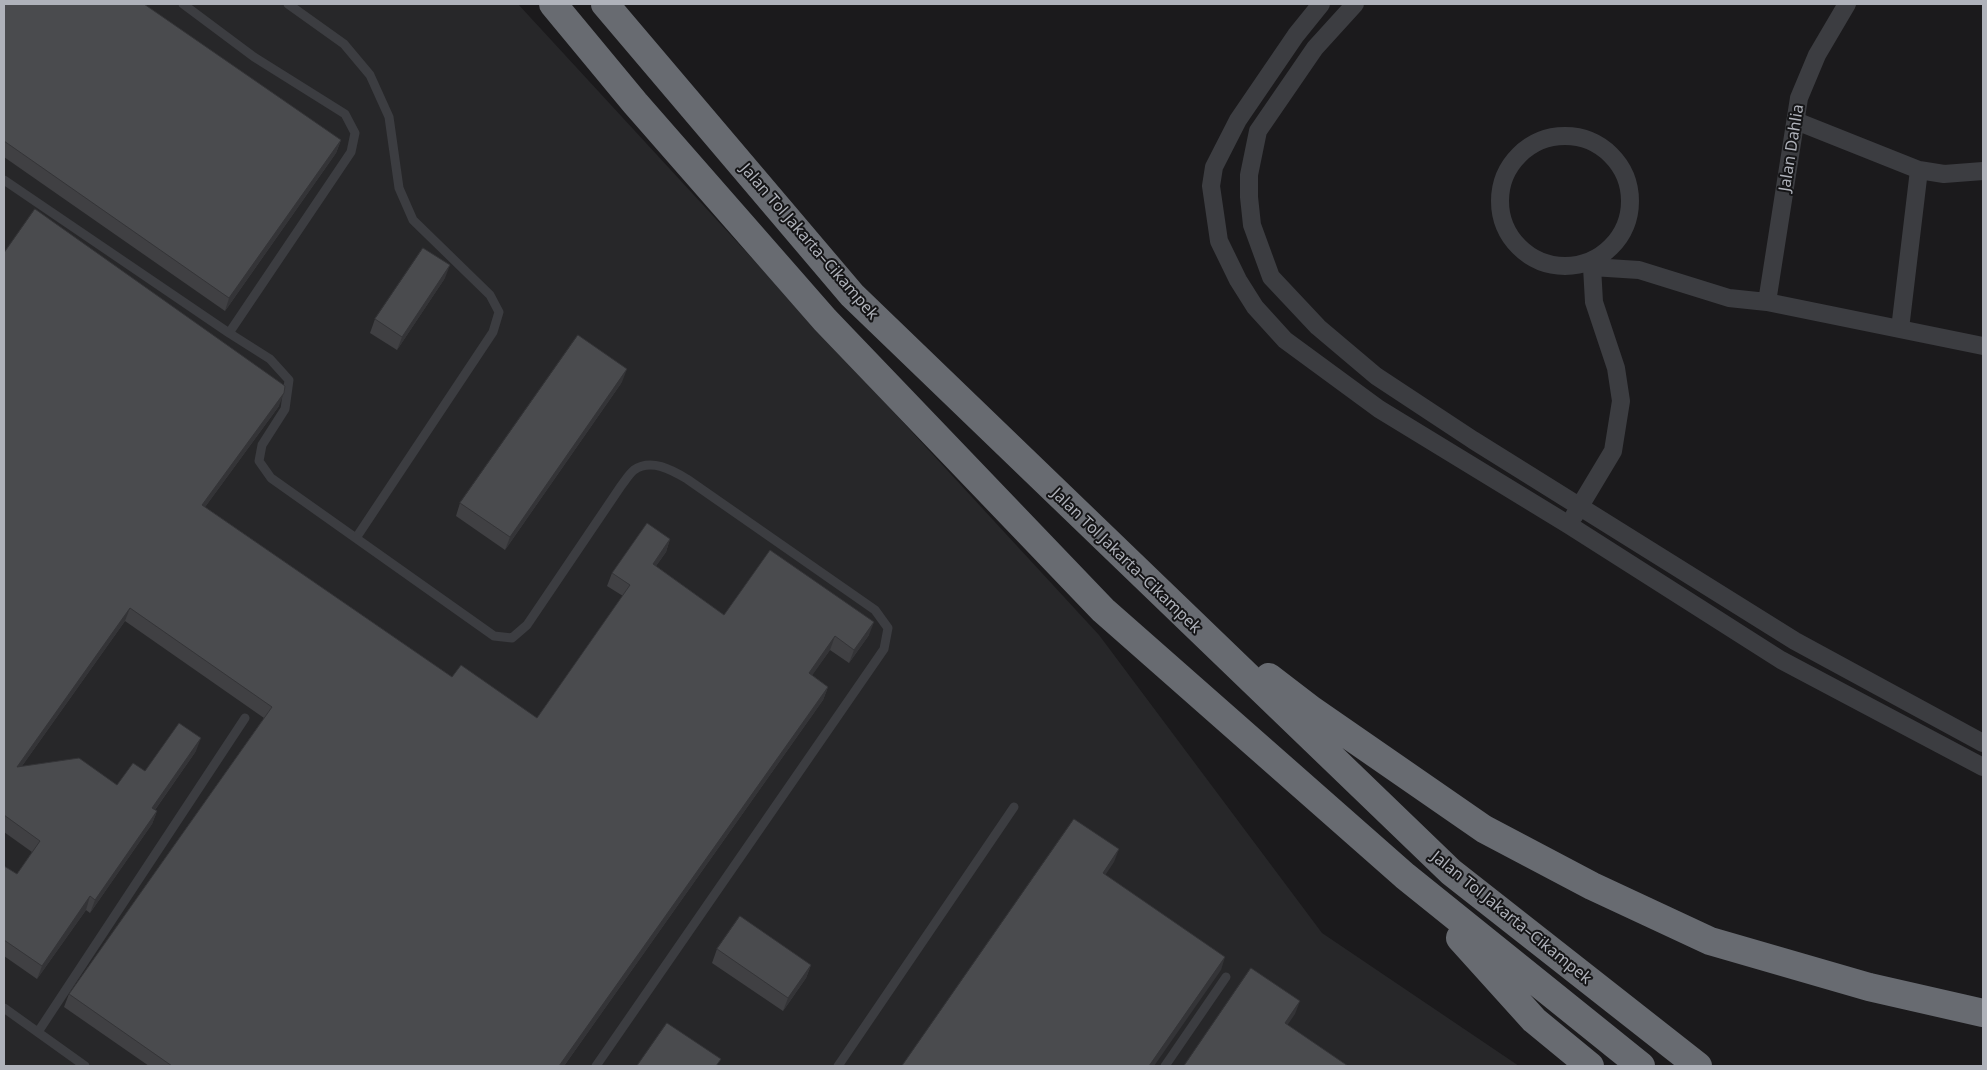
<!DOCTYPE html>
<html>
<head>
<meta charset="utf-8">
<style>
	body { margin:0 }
	#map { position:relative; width:1987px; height:1070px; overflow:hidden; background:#1b1a1c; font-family:"Noto Sans",sans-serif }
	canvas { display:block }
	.frame { position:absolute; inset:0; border:5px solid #afb2ba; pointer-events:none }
</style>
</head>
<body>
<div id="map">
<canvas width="1987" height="1070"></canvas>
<div class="frame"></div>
</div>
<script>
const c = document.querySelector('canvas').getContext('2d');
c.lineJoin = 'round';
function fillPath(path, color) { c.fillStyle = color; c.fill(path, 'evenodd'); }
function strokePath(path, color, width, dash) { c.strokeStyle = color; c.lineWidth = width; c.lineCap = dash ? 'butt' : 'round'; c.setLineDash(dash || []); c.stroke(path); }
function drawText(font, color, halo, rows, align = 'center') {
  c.font = font + ' "Noto Sans",sans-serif'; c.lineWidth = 4; c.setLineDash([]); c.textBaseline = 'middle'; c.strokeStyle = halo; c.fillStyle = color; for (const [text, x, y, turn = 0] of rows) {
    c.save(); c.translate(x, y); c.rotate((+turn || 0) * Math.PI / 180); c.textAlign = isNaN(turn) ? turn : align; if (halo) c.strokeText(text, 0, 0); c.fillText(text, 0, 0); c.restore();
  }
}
fillPath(new Path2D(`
	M4,4H518L1099,635L1322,933L1519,1066H4Z`), '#272729');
strokePath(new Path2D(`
	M183,4L254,57L345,114L355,133L351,152L229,333L270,359L289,380L285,409L262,445L259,461L271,478L494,636L512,638L527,625L621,486C625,481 629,474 634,470C651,458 672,470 687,479L875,610L888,628L884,649L596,1066
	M288,4L344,44L370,75L389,117L399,188L413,220L490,295L499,312L493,332L356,538
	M4,180L229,333
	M4,1008L85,1066
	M38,1032L245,718
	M838,1066L1014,807
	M1165,1066L1226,977`), '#3c3d41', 9);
strokePath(new Path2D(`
	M1321,4L1296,35L1238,120L1214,167L1211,186L1219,241L1238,280L1255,307L1285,340L1379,409L1569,525L1781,660L1983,767
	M1355,4L1315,48L1258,131L1249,175V197L1252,225L1271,277L1318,327L1376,376L1473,440L1795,641L1983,743
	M1796,121L1919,170L1944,174L1983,171
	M1500 201a65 65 0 1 1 130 0a65 65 0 1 1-130 0Z
	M1767,302L1799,98L1817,55L1847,4
	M1900,329L1919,170
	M1574,516L1613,451L1621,401L1616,368L1594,302L1592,267L1639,270L1729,298L1767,302L1983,346`), '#3c3d41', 18);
strokePath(new Path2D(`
	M553,4L635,103L825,320L1103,610L1405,876L1641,1066
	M605,4L852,295L1451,872L1698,1066
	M1269,677L1312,710L1484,829L1592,886L1710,941L1869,987L1983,1013
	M1460,938L1534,1020L1590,1066`), '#686b71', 28);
fillPath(new Path2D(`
	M4,4L341,140L336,153L225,311L4,157Z
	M4,253L279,406L205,507L452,677L537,718L623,596L607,586L612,573L670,539L666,552L656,566L724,615L869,635L849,663L830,650L812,675L828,687L823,700L564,1066H149L64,1007L69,994L264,718L125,621L22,766L117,785L145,771L196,751L155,810L157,811L152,824L90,913L86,910L37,979L4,956V866L17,874L32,852L4,832Z
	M445,278L397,350L370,333L375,319Z
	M622,382L505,550L456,516L460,503Z
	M717,949L811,965L806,978L783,1011L712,963Z`), '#404043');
fillPath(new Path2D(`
	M341,140L336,153L225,311L229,298Z
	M450,265L445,278L397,350L402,337Z
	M627,369L622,382L505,550L510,537Z
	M284,393L279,406L197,518L202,505Z
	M670,539L666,552L648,577L653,564Z
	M130,608L125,621L12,780L17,767Z
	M874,622L869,635L849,663L854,650Z
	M835,636L830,650L804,687L809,673Z
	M828,687L823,700L564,1066H559Z
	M201,738L196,751L147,821L152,808Z
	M157,811L152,824L90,913L95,900Z
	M1119,849L1114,862L1098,886L1103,873Z
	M90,896L86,910L37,979L42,966Z
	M1225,957L1221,970L1154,1066H1149Z
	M811,965L806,978L783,1011L788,998Z
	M1300,1001L1295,1014L1280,1036L1285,1023Z`), '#343437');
const building = new Path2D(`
	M4,4H144L341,140L229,298L4,141Z
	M35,209L285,386L284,393L202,505L452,677L461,665L537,718L630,585L612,573L647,523L670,539L653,564L724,615L770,550L874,622L854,650L835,636L809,673L828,687L559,1066H172L69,994L272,707L130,608L17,767L79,758L117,785L133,763L145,771L179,723L201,738L152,808L157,811L95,900L90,896L42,966L4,940V866L17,874L40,841L4,815V253Z
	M423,248L450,265L402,337L375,319Z
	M578,335L627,369L510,537L460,503Z
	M1074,819L1119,849L1103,873L1225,957L1149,1066H902Z
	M740,916L811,965L788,998L717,949Z
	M1251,968L1300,1001L1285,1023L1348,1066H1184Z
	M667,1023L721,1059L716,1066H637Z`);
fillPath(building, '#4a4b4e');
strokePath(building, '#343437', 1);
drawText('16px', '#afb2ba', '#151517', [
	["Jalan Dahlia",1792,148,-81],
	["Jalan Tol Jakarta–Cikampek",809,242,49],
	["Jalan Tol Jakarta–Cikampek",1126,561,44],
	["Jalan Tol Jakarta–Cikampek",1511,918,39]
]);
</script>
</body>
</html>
